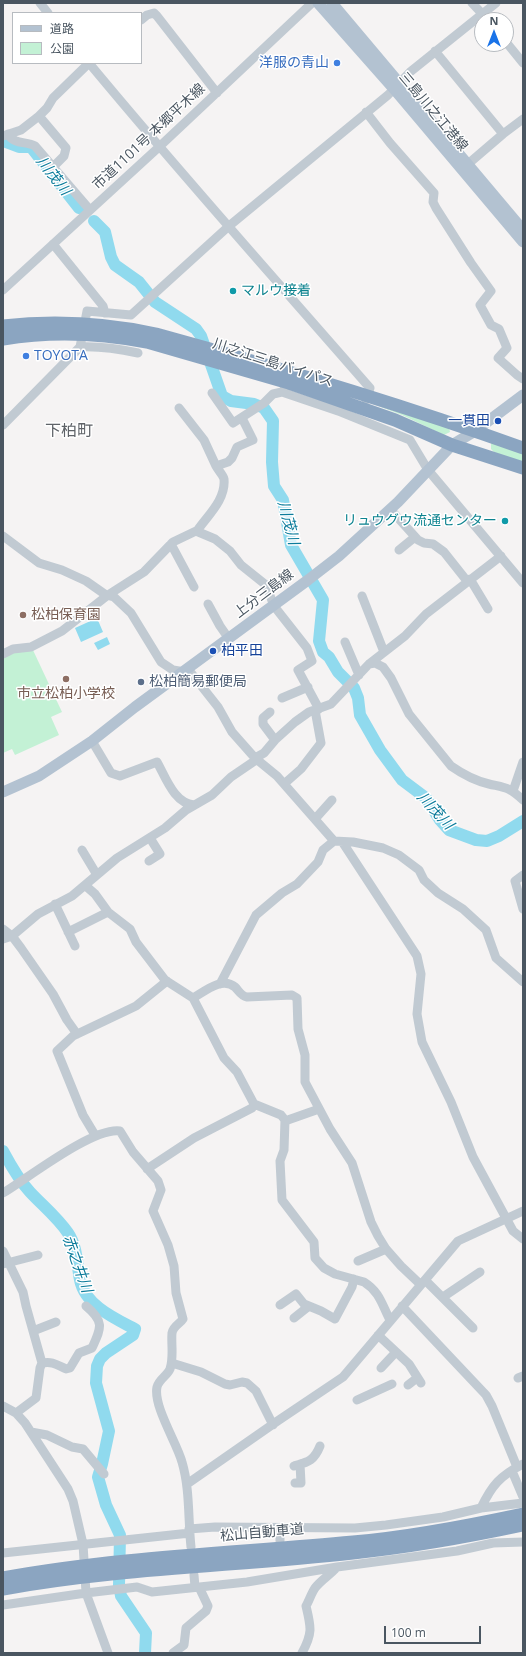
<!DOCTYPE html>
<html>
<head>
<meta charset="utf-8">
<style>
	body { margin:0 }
	#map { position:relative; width:526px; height:1656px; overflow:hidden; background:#f5f3f3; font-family:"Open Sans","Noto Sans JP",sans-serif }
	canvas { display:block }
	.frame { position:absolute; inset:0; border:4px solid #4a5661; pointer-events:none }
	.legend { position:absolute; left:12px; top:12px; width:130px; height:52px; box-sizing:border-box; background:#fff; border:1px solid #b7bbc0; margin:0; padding:5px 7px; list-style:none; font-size:12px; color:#4a5661 }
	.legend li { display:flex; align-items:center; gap:8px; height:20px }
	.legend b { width:20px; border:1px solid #b7bbc0 }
	.north { position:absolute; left:474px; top:12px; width:40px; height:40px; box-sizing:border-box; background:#fff; border:1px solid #b7bbc0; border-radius:50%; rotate:0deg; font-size:11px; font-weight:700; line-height:16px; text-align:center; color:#4a5661 }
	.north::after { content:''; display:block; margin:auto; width:14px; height:18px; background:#1a73e8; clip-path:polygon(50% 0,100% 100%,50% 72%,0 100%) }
	.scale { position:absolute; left:384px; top:1626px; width:97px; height:18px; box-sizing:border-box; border:2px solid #4a5661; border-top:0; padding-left:5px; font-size:12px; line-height:14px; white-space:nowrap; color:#4a5661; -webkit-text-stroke:3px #fff; paint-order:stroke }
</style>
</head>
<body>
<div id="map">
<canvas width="526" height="1656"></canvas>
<div class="frame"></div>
<ul class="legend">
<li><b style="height:5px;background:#b3c2d1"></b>道路</li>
<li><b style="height:11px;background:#c3f1d5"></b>公園</li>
</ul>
<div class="north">N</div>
<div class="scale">100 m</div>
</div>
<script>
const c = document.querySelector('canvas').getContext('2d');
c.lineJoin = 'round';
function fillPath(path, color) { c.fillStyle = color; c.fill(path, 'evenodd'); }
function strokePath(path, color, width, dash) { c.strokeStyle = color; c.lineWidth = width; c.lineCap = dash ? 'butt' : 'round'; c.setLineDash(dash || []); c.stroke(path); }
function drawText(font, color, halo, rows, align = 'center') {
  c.font = font + ' "Open Sans","Noto Sans JP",sans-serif'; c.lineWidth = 3; c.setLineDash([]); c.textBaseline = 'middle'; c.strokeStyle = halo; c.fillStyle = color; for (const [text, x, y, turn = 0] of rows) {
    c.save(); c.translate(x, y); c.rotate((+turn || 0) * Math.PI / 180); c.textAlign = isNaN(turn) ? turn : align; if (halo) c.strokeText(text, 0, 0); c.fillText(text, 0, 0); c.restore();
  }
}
fillPath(new Path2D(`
	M373,404L449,428L450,432L444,435L402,415Z
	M491,443L523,452V463L494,452L491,449Z
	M32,648L62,712L51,717L59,735L15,755L12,749L3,753V657L12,652Z`), '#c3f1d5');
fillPath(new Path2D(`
	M97,618L103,632L81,642L75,628Z
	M107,637L110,644L98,650L94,643Z`), '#90daee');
strokePath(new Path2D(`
	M3,141L19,147H31L79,208
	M94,221L105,232L111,257L115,265L139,282L155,302L196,329L201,336L222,396L231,401L254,404L264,408L273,421L272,462L274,486L283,500L291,545L323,600L319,641L323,652L329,657L338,672L354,688L358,698L360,715L380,750L402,780L426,798L440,820L449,830L476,840L487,841L499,836L523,821
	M3,1151C11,1166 19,1180 30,1192C43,1206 57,1217 68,1233C77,1246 77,1264 80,1280C85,1305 114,1318 135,1329L133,1335L106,1353L100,1359L97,1366L96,1383L109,1431L102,1464L98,1477L106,1505L120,1535L119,1585L121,1596L146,1633L145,1653`), '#90daee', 12);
strokePath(new Path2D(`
	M40,3L48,13
	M472,3L488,20
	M141,20L147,15L154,13L157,16L217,93
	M506,42L523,63
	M435,51L503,134
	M366,112L390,143L434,193L433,202L436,208L471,263L491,291L480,305L491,325L499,329L507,348L498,358L517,375L523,379
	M8,134C14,145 26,141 35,146L90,210
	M3,136L21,130L39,116
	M468,164L503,134L523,119
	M53,167L64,156L66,148L39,116L47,108L53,98L89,63C180,173 276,280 370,388L366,400
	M53,244L103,306L105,313
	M3,290L159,147L312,3
	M80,347C100,346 119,349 138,353
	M289,383L282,392L341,412L410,440L428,470L523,583
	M212,393L233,423L264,403L273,394L282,392
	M179,408L204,440L216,466
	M3,425L80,347L87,311L131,315L229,226L388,95L410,72L496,3
	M390,509L418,540L424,543L433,544L444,552L467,581
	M197,531C207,516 226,500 224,479C223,475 218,470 216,466L228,462L232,458L237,447L253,440L242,418
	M3,536L39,563L62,570L86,581L106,595L114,597L131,613L161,662L173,670L185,672
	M171,544L194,587
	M399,550L415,537
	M470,579L488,609
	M362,596L384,652
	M208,604L220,626L229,639
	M345,642L359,675
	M3,654L13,649L31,647L62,631L108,595L144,572L173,542L196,531L215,539L230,551L241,565L266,585L274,606L307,648L312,661L298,670L319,709
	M369,664L375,663L383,667L391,678L409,714L451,766C461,773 476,781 489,784C506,788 509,787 523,800
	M188,669L218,707L232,732L255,758L277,776L334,841
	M282,698L308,687
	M270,712L263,718V724L275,740
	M92,741L111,773L120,776L157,762C166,778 174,803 194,805
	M255,758L264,753L275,740L295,722L309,712L331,704L369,664L405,636L426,614L501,556
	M284,784L301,769L321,743L315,710
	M513,791L523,762
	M315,819L332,800
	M343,843L417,956L421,974L417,1014L422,1042L451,1102L473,1157L513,1231L523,1239
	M82,850L97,875
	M149,861L160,854L150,838
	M523,875L515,881L523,909
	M84,886L87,887L95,894L108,912L130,929L136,942L165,980L193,998L224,1058L237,1072L254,1104L281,1115L285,1120L284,1150L280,1161L282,1200L314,1242L315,1258L324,1268L335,1274L364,1282C380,1292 382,1305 390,1320
	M55,904L75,946
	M3,929L12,936L21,948L53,994L67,1020L77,1034
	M68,932L108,912
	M3,939L12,936L38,914L72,896L117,858L165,828L186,810L212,795L231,777L256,760
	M220,984L256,915L282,893L297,884L318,862L323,850L334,841L353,842L383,848L399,855L419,870L424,880L438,893L463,909L486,930L496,958L523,982
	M193,998C204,992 222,976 235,987C239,991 241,996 247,997L292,995L297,998L298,1029L305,1055V1082L330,1129L352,1163L371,1222L378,1236L386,1249L401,1266L421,1285
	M285,1121L319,1109
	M95,1135L83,1115L57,1051L73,1036L136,1006L167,981
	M147,1169L194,1138L252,1108L254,1104
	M3,1193C28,1178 93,1127 120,1131L133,1152L158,1181L161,1190L153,1211L168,1245L174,1266L176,1293L183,1319C180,1324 173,1326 172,1333C171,1345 174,1357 170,1369C167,1376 159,1379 157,1387C153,1406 177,1443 182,1462C190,1489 188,1519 191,1547
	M3,1251L23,1292L26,1306L42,1363L40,1368L36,1398L16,1413
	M358,1261L386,1249
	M3,1264L38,1255
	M425,1280L473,1328
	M443,1297L480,1272
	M280,1305L296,1294L304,1304L321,1311L335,1319L352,1287L354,1279
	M402,1306L486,1395L492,1406L517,1467
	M294,1318L309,1306
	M33,1331L56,1322
	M378,1335L409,1364L421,1383
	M42,1363C53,1361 57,1365 66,1369L70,1368L79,1353L92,1348C101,1328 105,1322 86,1306
	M171,1365L175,1364L201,1372L225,1384L230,1385L242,1382L247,1383L256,1391L273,1425
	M381,1368L396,1352
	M518,1378L523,1376
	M408,1385L417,1378
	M357,1400L392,1384
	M3,1406L16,1413L25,1423L68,1489L73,1501L83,1544L86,1593L108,1653
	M31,1432L47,1435L72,1447L83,1449L104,1474
	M294,1466C308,1462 314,1461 320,1446
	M512,1471L523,1497
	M295,1483H301L300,1464
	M187,1484L279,1420L343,1377L458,1241L523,1211
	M481,1508C492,1485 500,1476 523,1464
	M280,1528V1541
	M189,1529L215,1527L355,1528L386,1525L443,1517L481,1508L523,1503
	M3,1553L190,1533
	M194,1575L195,1587
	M3,1605L86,1593L137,1587L152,1592L247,1582L337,1567L457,1551L493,1543L523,1542
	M173,1653L184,1645L186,1628L206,1611L208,1606L199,1587
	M302,1653C313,1633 311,1627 306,1606C309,1601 311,1594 315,1588C321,1580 330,1575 337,1567`), '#c1cad2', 9);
strokePath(new Path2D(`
	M318,3L394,89L523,242
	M332,3L523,230
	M3,792L39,776L92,741L135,707L308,580L339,556L398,502L452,445L475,431L523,395`), '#b3c2d1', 11);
strokePath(new Path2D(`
	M3,326C55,320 105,323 156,334C280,368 403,405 523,448
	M3,339C50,331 100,333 147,342L289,383L395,420L452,445L523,468
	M3,1578C118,1557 236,1553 353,1542C410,1537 467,1526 523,1514
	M3,1589C119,1568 236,1566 353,1553C410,1547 467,1537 523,1525`), '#8ba5c1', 13);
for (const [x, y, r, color] of [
	[337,63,4,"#3f7fe0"],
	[233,291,4,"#0f9aa8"],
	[26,356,4,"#3f7fe0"],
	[498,421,4,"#1a4fb4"],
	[505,521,4,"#0f9aa8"],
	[23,615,4,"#8d6e63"],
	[213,651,4,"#1a4fb4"],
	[66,679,4,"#8d6e63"],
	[141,682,4,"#5c6f8a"]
]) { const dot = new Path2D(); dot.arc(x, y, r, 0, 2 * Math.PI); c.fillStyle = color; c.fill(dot); strokePath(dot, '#fff', 1.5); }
drawText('14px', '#366cbe', '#fff', [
	["洋服の青山",329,63],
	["TOYOTA",34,356,"left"]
], 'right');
drawText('14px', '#4a5661', '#fff', [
	["三島川之江港線",433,112,50],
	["市道1101号 本郷平木線",149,137,-43],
	["川之江三島バイパス",273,363,18],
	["上分三島線",264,594,-37],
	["松山自動車道",262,1533,-5]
]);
drawText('14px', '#0d838f', '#fff', [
	["マルウ接着",241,291],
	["リュウグウ流通センター",497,521,"right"]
], 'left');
drawText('14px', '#164399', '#fff', [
	["一貫田",490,421],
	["柏平田",221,651,"left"]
], 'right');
drawText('14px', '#785e54', '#fff', [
	["松柏保育園",31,615],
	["市立松柏小学校",66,694,"center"]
], 'left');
drawText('14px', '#4e5e75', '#fff', [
	["松柏簡易郵便局",149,682]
], 'left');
drawText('italic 15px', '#0c7c9b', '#fff', [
	["川茂川",53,176,52],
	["川茂川",288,523,75],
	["川茂川",435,811,47],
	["赤之井川",77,1264,70]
]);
drawText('16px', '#5f6368', '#fff', [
	["下柏町",69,431]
]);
</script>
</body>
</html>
